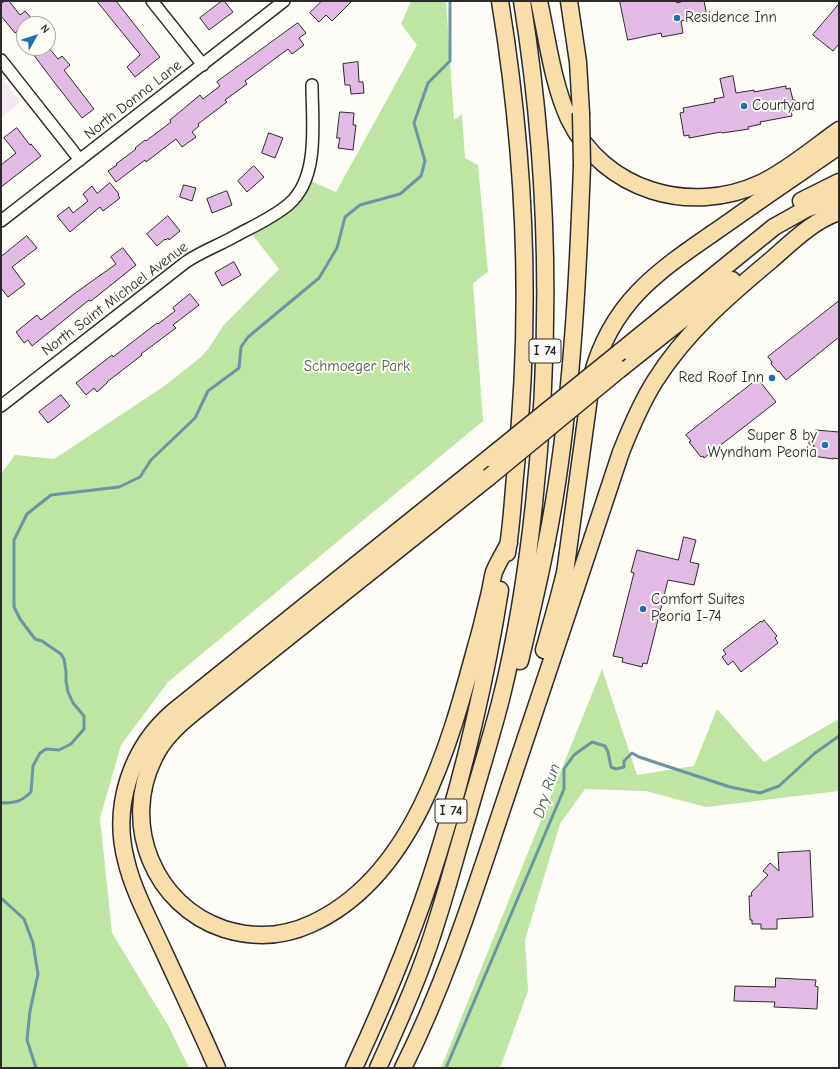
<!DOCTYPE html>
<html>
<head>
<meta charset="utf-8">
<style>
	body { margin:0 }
	#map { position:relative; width:840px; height:1069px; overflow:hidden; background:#fdfcf7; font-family:"Comic Neue",sans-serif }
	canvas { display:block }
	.frame { position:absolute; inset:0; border:2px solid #2b2b2b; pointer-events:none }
	.north { position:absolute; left:16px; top:16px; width:40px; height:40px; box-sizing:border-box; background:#fdfcf7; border:1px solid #a9a8a5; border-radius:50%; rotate:51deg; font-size:11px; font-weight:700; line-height:16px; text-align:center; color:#2b2b2b }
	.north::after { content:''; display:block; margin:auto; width:14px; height:18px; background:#1f6fb2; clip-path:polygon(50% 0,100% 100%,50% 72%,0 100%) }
</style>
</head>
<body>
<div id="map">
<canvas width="840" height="1069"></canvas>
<div class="frame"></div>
<div class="north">N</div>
</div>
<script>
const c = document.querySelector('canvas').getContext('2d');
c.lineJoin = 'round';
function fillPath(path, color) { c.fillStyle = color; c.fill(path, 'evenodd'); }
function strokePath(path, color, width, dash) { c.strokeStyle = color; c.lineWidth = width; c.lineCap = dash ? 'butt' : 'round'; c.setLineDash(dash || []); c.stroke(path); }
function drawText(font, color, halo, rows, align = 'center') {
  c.font = font + ' "Comic Neue",sans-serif'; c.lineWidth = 4; c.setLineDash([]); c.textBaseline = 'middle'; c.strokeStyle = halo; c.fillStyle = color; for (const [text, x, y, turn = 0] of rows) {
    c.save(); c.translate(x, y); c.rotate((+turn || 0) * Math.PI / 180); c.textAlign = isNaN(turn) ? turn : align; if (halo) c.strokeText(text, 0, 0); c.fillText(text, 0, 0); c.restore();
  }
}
fillPath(new Path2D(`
	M1,77L21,102L1,118Z`), '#f5e8f1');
fillPath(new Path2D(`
	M411,1H446L454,120L462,114L465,158L478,165L488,272L473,283L483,421L168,682L121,745L100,818L112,933L169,1027L189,1068H3L1,1064V474L15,455L54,459L163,387L201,357L209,348L223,326L279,269L248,229L270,217L306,179L336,192L417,45L401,24Z
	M602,669L637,775L694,766L717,709L764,762L839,719V791L706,807L646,791L585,789L560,824L525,940L528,991L500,1068H441Z`), '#bee5a1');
strokePath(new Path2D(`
	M1,803C15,803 21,802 31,792L33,766L40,753L46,749L59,750L71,744L84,729V716L73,703L68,692L66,681V672L64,659L61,654L42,641L35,639L20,619L14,607V540L27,514L51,495L119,487L140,477L151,460L195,418L208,391L239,368L241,347L248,337L319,278L337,248L345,217L360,205L400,194L421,176L425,161L414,123L428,83L450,61V1
	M1,898L24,919L33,943L38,974L30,1011L27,1040L36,1068
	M446,1068L564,789V769L574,755L592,742L605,746L608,752L611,767L616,769L624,767V761L632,753L639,757L730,787L760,793L779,786L815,753L839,736`), '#6b95a6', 3);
const building = new Path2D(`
	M5,1H9L20,15L25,11L32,19L24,24V26L15,33L1,16V4Z
	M97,1H116L160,57L135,77L127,67L140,55Z
	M222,1H224L233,12L209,30L200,18Z
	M322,1H352L332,21L326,15L319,22L310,13Z
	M620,1H676L677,3L684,1H704L707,16L681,21L683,33L662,37L661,33L628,40Z
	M839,4V44L833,51L813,35Z
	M298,23L306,33L299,38L304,45L292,54L288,49L245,81L247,84L225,100L227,102L198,124L199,126L192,132L196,137L182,147L176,139L146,162L145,160L116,182L108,171L117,165L116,164L136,149L135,148L145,140L146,141L171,122L170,120L200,95L203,99L220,86L217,82Z
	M30,48H49L58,59L62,56L70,65L64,70L94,109L82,118L51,78L33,54L34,53Z
	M358,62L359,82H363L364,93L351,94L350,85H345L343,64Z
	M733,76L736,93L754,90V92L786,86V89L790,88L793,100H795L797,110L791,111L792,116L760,122L761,124L748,127L749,129L722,133L721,132L689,138V135L684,136L680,113L684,112L683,108L715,102L714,99L724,97L720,79Z
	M340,112L354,113L353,125H356L353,150L338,148L340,138H337Z
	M17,128L30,145L31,144L41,156L1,187V165L16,153L4,138Z
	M269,133L283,138L275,158L262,153Z
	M254,166L264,177L247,192L238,181Z
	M110,183L119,194L118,195L120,198L103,211L100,207L70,232L57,216L69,207L73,213L88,201L83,194L92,186L97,193Z
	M184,185L196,188L192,201L180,197Z
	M227,191L232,205L212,213L207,199Z
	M168,216L180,231L169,240L168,238L166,240L165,239L157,246L147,234Z
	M27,236L37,248L12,267L25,284L8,297L1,288V257Z
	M123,248L136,265L91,301L89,300L32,346L28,340L24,343L16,332L37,315L41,320L74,294L116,264L111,257Z
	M234,262L241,275L222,286L215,273Z
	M190,294L199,305L173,325L176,328L141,354L142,355L107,382V383L97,392L94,388L86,395L76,383L112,355L113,357L157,323L158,324L175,311L173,308Z
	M839,301V337L786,380L779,371L778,372L771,364L772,362L768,357Z
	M758,379L776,402L704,458L703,456L701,457L689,442L691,441L686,435Z
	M61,395L70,406L48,423L39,412Z
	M816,430L839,432V459L833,458V459L813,456L814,445L809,444V437L811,434H816Z
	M684,537L696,540L690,562L699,564L694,585L668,580L647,664L643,663L642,667L622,662L623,658L613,656L634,573L631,572L637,550L678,560Z
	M764,620L777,636L775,638L778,643L741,672L733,661L728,665L722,657L726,654L723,650L761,621L762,622Z
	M810,851L813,917L777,919V929H761V924H752V920H750L749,896H752L751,893L768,875L763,871L770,863L779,871L778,853Z
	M776,978L816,980L815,986L818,987L817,1009L774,1007L775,1002L734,1001L735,986L775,987Z`);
fillPath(building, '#e1bbe4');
strokePath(building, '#2b2b2b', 1);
const minor = new Path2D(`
	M152,1L203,65
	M1,60L80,160
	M1,221L284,1
	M1,406L186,262C202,251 220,245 237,235C254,226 274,217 289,204C320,177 312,122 312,85`);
const highway = new Path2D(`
	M500,1C525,154 532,311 516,466C513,495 512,525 507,553
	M539,1C547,38 553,85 569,119C604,191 690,216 761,183C787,171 815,147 839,130
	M569,1L578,62L581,113
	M801,201L839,182
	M620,352L774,227L806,209L839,197
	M620,369L732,280
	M489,477L193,713C177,726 163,739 154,758C121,824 154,906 224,929C253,938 283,937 311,924C415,877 450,743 477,643C482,627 485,611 489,596C491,588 492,579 494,572C498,562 504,553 509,543
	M544,650L558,600L565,573L592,376C613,295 668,265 732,220C767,195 803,171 839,146
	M520,661C534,602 548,543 557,483C573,378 578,272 582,166
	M217,1068C200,1029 182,991 164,952C151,923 133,891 126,860C112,806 131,748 173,712L489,458
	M354,1068C386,999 416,927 438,855C465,768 486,679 500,590
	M378,1068C394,1033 410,998 423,962C441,914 453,864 468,815C479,776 491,738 501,699C517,635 527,569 534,504C552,336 549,168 522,1
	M403,1068C440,994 466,917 492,839C536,710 578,581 621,452C631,427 641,403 655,381C685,333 727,297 770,261C791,243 812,221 839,212`);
strokePath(minor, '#2b2b2b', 14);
strokePath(highway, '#2b2b2b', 19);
strokePath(minor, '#fdfcf7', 11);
strokePath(highway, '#f8deab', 16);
const highwayBridge = new Path2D(`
	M581,113L582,166
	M489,458L620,352
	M489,477L620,369`);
strokePath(highwayBridge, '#2b2b2b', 19, []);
strokePath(highwayBridge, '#f8deab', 16);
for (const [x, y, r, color] of [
	[677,18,4,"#1f6fb2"],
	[744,106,4,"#1f6fb2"],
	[772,378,4,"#1f6fb2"],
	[825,445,4,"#1f6fb2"],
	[643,609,4,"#1f6fb2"]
]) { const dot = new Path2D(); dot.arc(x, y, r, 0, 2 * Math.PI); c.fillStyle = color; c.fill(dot); strokePath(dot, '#fdfcf7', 1.5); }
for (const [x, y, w] of [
	[545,351,32],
	[451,811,32]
]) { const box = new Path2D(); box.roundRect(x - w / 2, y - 12, w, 24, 3); c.fillStyle = '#fdfcf7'; c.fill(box); strokePath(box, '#2b2b2b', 1); }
drawText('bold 14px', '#2b2b2b', null, [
	["I 74",545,351],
	["I 74",451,811]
]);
drawText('15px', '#2b2b2b', '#fdfcf7', [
	["Residence Inn",685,18],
	["Courtyard",752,106],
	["Red Roof Inn",764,378,"right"],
	["Super 8 by",817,436,"right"],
	["Wyndham Peoria",817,453,"right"],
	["Comfort Suites",651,600],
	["Peoria I-74",651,617]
], 'left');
drawText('15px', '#2b2b2b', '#fdfcf7', [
	["North Donna Lane",133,100,-38],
	["North Saint Michael Avenue",115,299,-37]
]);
drawText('15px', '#505a48', '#fdfcf7', [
	["Schmoeger Park",357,367]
]);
drawText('italic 16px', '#46575e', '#fdfcf7', [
	["Dry Run",547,791,-72]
]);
</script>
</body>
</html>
